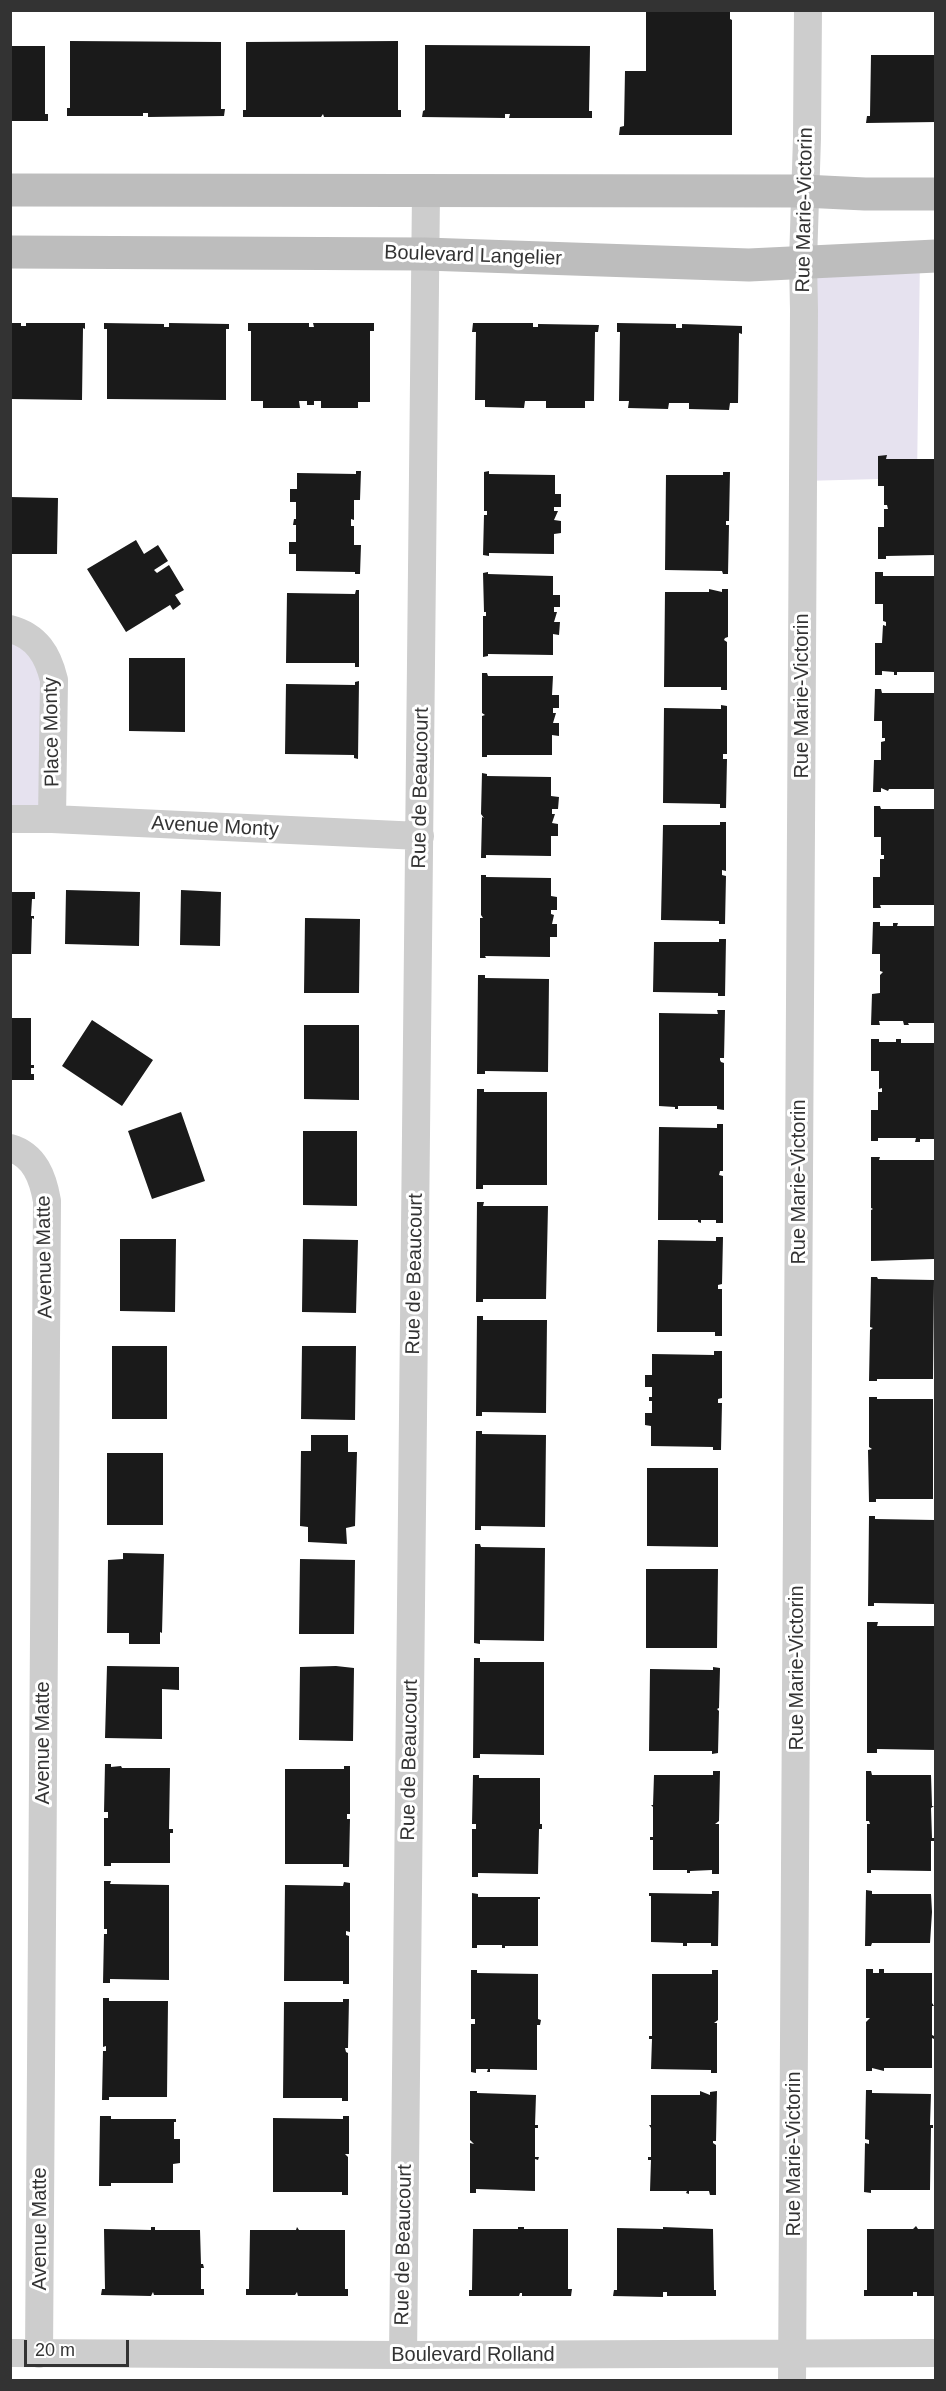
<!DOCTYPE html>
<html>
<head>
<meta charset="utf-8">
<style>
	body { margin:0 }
	#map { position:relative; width:946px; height:2391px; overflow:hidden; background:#fff; font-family:Arial,sans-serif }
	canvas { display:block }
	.frame { position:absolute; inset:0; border:12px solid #333; pointer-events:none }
	.scale { position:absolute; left:24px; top:2340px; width:105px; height:27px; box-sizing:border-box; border:3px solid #333; border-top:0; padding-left:8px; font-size:18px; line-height:21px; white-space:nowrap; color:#333; -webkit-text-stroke:4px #fff; paint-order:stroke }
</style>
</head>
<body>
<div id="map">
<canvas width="946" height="2391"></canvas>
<div class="frame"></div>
<div class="scale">20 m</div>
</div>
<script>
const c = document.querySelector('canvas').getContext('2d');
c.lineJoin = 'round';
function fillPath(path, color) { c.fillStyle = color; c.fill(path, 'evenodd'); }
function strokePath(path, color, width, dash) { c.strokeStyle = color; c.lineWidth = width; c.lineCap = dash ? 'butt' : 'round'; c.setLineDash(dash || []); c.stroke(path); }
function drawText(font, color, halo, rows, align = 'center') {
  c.font = font + ' Arial,sans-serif'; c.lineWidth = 6; c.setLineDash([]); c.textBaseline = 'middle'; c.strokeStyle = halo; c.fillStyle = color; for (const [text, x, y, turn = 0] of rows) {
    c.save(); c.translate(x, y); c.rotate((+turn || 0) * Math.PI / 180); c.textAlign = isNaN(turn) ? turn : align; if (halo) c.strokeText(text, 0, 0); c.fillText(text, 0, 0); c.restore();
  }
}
fillPath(new Path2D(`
	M920,256L917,478L803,481V261Z
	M10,631L40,646L52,819H11Z`), '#e6e2ef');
fillPath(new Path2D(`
	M646,10H730V19L732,20V135H619L620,127L624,126L625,71H646Z
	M70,41L221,42V109H225L224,116L148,117V113H143V116H67V108H70Z
	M398,41V110H401V117H324L323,114L321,117H243V110H246V42Z
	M425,45L590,46L589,111H592V118H509L510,114H505V118L422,117L423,111L425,110Z
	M10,46H45V114H48V121H10Z
	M871,55H936V122L866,123L867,116H870Z
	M10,323H21V326H26V323H85V329L83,328L82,400L10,399Z
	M104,323L164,324V327H169V323L229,324V329H226V400L107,399V329H104Z
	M248,323H309V327H314L313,323H374V331H370V402H358V408H321V401H314V405H307V401H299L300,408H263V401H251V331H248Z
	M473,323H533V327H538V324L599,325L598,332H595L594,401H585V408H546V401H525L524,408L485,407V400H475L476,332H472Z
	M617,323L676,324V328H682V324L742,326V334L739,333L738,403H730L729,410L689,409V403H669L668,409L628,408L629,401H619L620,332H617Z
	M887,455L886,459H936V555L886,556V559H878V527H884V509H888L887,505H884V486H878V456Z
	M356,471H361L360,500H354V520L351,519V526H354V545H361L360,574H355V572L296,571V554H289V542H296V525H293L294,519H296V502H290V489H297V473L356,474Z
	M489,471V474L555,475V494H561V507H554V511H558L554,520L561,521V533L554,534V554L489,553V556L483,555L484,515H487V511H484V472Z
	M723,472H730L729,521H726V525H729L728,574H723L722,571L665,570L666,475H723Z
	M10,497L58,498L57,554H10Z
	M136,540L144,554L158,545L168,561L154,570L157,573L169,565L184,590L175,595L181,604L173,610L170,605L126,632L87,569Z
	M488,572V574L553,576V595H560V607H554V612H557L554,622H560L559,635L553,634V655L488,654V656L483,657V616H486V612H484L483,573Z
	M875,572H883V576H936V672H897V675H894V672L882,671V675H875V643H882L883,625L886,626V622L883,621V604H875Z
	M709,589L722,592V589H728V637L725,638L724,640L727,642V690H721V687H664L665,592H709Z
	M356,590H359V667H355V663H286L287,593L355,594Z
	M129,658H185V732L129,731Z
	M482,673H487L488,676H553L552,695H559V708H553V713H556L553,723H559V736L552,735V755H487V757H482V716L485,715L482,713Z
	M359,681L358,759L354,758V755L285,754L286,684L355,685V682Z
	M875,689H881L882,693H936V789H889L888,791L881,788V792H873L874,760H881V742L885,741V738H882V721H874Z
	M721,705L727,706V754H723V759H727L726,808H720V804L663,803L664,708L721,709Z
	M482,773L487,774V776L551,777V796L559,797L558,809H552V814H555L552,823L558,824V836H551V856L486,855V858H481L482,817L484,818L481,814Z
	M874,806H880L881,809H936V905H880L881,908H873V877H880V859H884V855H881V837H874Z
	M720,822H726V871L722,870V875L726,876L725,924H719V921L661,920L663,825H720Z
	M481,875H486V877L551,878V896L557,897V910H551V914L554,915L552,924H557V937H550V957L485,956L486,958H480V918H483L481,915Z
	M66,890L140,892L139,946L65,944Z
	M181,890L221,892L220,946L180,945Z
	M10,892H35V899H32L31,916H34V919L32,918L31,954H10Z
	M305,918L360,919L359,993H304Z
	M873,922H880V926H893V923H898L897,926H936V1023H908L909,1025H904L903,1021H879L880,1025H871L872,994L880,993V975L883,972L880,971V954H872Z
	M719,939H726L725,996H718V993L653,992L654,942H719Z
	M478,975H485V978L549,979L548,1072L485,1071V1074H477Z
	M717,1010H725L724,1058H720V1060L721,1062L724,1063V1110L717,1109V1106H678V1109H675V1107L659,1106V1013L718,1014Z
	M10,1018H31V1065H34V1068H31V1074H34V1080H10Z
	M92,1020L153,1060L122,1106L62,1066Z
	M304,1025H359V1100L304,1099Z
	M871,1039H879V1042H896V1039H901V1043H936V1139H920V1142H915L916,1138H878V1141H871V1110H878V1092H882V1088L879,1089V1071H871Z
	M477,1089H484V1092H547V1185H483V1189H476Z
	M181,1112L205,1181L152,1199L128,1131Z
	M717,1124H723V1171H720L719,1175L723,1176V1223H716V1220H701V1223L698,1222V1220H658L659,1127L717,1128Z
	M303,1131H357V1206L303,1205Z
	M871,1157H880L879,1160H935L934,1259L871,1261V1210L873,1209L871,1208Z
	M477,1202H484L483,1206H548L546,1299H483V1302H476Z
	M716,1237H723L722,1284L718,1285V1289H722V1336H715V1332H657L658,1240L716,1241Z
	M120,1239H176L175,1312L120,1311Z
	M303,1239L358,1240L356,1313L302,1312Z
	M871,1277H877L878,1279L934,1280L933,1379H877V1381H869L870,1330L873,1328L870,1327Z
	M477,1316H483V1320H547L546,1413L482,1412V1416H476Z
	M112,1346H167V1419H112Z
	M302,1346H356L355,1420L301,1419Z
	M714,1351H722V1398L718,1399V1403H722L721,1450H713V1447L651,1446V1426L645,1425V1413H652V1401H649V1397H652V1387H645V1375H652V1354L714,1355Z
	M869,1397H877V1399H933V1499H876V1502H869L868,1450L872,1449L869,1447Z
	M476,1431H482V1434L546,1435L545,1527L481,1526V1530H475Z
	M311,1435H348V1452H357L355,1526L346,1528L347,1544L308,1542V1527L300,1526L301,1451H311Z
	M107,1453H163V1525H107Z
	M647,1468H718V1547L647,1546Z
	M869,1516H875V1519L935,1520L934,1604L874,1603V1606H868Z
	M475,1544H480L481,1547L545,1548L544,1641L480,1640V1644L474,1643Z
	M123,1553L164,1554L162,1633L160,1632V1644H129V1633H107L108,1560L123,1559Z
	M300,1559L355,1560L354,1634H299Z
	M646,1569H718L717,1648H646Z
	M867,1622H878L877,1626H936V1750L877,1749V1753H867Z
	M474,1658H480V1662H544V1755L480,1754V1758H473Z
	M107,1666L179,1667V1690L162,1689V1739L105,1738Z
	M336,1666L354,1668L353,1741L299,1740L300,1667Z
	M713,1667L720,1668L719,1708L717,1709L719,1711L718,1753L712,1754V1751H649L650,1669L713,1670Z
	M105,1764H111V1767L121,1766L122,1768H170L169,1829H173V1833H170V1863H111V1866H104V1818H108V1812H104Z
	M344,1766H350V1814H347V1819H350L349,1867H343V1864H285V1769H344Z
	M713,1771H720L719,1821L715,1824H719V1874H712V1870L690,1871V1873H687V1870H653V1840H650V1837H653V1807L651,1805H653L654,1775H713Z
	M866,1771H871L872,1775H931L932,1806H934L931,1808L932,1838H934V1841H931V1871L871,1870V1873H867V1824H870L869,1821H866Z
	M473,1775H479V1778H540V1824H542V1829H539L538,1874L478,1873V1877H472V1829H476V1824H472Z
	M104,1881H111L110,1884L169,1885V1980L110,1979V1983H103L104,1934H107V1929H104Z
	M344,1882L350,1883V1932L346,1931V1935L349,1936V1984H343V1981H284L285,1885L343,1886Z
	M866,1890L872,1891V1894H931L932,1912L930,1943H872L871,1946H865Z
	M712,1891H719L718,1946H711V1943H687V1946H683V1943L651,1942V1896H649V1893L712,1894Z
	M472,1893L478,1894V1897H540V1899H538V1946H505V1948H502V1945H477V1948H472Z
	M866,1969H873V1973H879V1969H884V1973H932V2003L934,2006H932V2035L934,2036V2039L932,2038V2068H884V2071L872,2068V2071H866V2022L870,2018H866Z
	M471,1970H477V1973L538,1974V2019L541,2020L540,2025H537V2070L490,2069V2072H487L488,2069H476V2073L471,2072V2024H475V2019H471Z
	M712,1970H718V2020L714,2023H717V2073H711V2070L651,2069L652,2039H649V2036H652V1974H712Z
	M103,1998H109V2001H168L167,2097H109V2100H102L103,2051H106V2046L103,2047Z
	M343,1999H349L348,2048H345L346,2052L348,2053V2101H342V2098H283L284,2002H343Z
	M866,2090H872V2093L931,2094L930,2125H933V2128H931L930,2190H871V2193L864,2192L865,2143L869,2144V2140L865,2139Z
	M470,2091H477V2093L536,2095L535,2125H538V2128H535V2157H539L538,2160L535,2159V2191L476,2189V2193H470V2143L474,2144L470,2140Z
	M700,2091L710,2095V2092L717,2091L716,2141H713V2143L716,2145V2195H710L709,2191H689V2194L686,2193L687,2191H650L651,2160H648V2157H651V2128L649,2125H651V2095H700Z
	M100,2116H111V2119H176V2122H174V2139H180V2163L173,2164V2183H111V2186H99Z
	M343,2116H349V2154H345L348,2157V2195H342V2192H273V2118L343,2119Z
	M916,2226L918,2229H936V2296H917V2292H913V2296H864V2290H867V2229H913Z
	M151,2227H155V2230H200L201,2264H203L204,2268H201V2289H204V2295H154L153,2292L151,2296L101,2295L102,2289H105L104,2229L151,2230Z
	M297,2227L299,2230H345V2289H348V2296H298L297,2292L295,2295H246V2289H249L250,2230H296Z
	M518,2227H524V2229H568V2289H572L571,2296H522V2293H520L519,2296H469V2290H472L473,2229H518Z
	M663,2227L713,2229L714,2290H716V2296H667V2292H663V2297L613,2296L614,2290H617V2228L663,2229Z`), '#1a1a1a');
strokePath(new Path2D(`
	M10,629C37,636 48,655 54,680L52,819
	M10,819H52L420,836
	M10,1148C35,1155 43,1178 47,1201L39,2354
	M10,2353L403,2355L936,2353
	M403,2355L426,192
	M792,2380L804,310L803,261L807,138L808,10`), '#cdcdcd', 28);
strokePath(new Path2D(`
	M10,190L803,191L865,194H936
	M10,252L425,254L749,265L936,256`), '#bdbdbd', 33);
drawText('20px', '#333', '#fff', [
	["Rue Marie-Victorin",805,210,-89],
	["Boulevard Langelier",473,256,2],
	["Rue Marie-Victorin",802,696,-90],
	["Place Monty",52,732,-91],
	["Rue de Beaucourt",421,788,-89],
	["Avenue Monty",215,827,3],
	["Rue Marie-Victorin",799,1182,-90],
	["Avenue Matte",45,1257,-91],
	["Rue de Beaucourt",415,1274,-89],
	["Rue Marie-Victorin",797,1668,-90],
	["Avenue Matte",43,1743,-90],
	["Rue de Beaucourt",410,1760,-89],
	["Rue Marie-Victorin",794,2154,-90],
	["Avenue Matte",40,2229,-90],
	["Rue de Beaucourt",404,2245,-89],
	["Boulevard Rolland",473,2355]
]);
</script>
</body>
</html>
